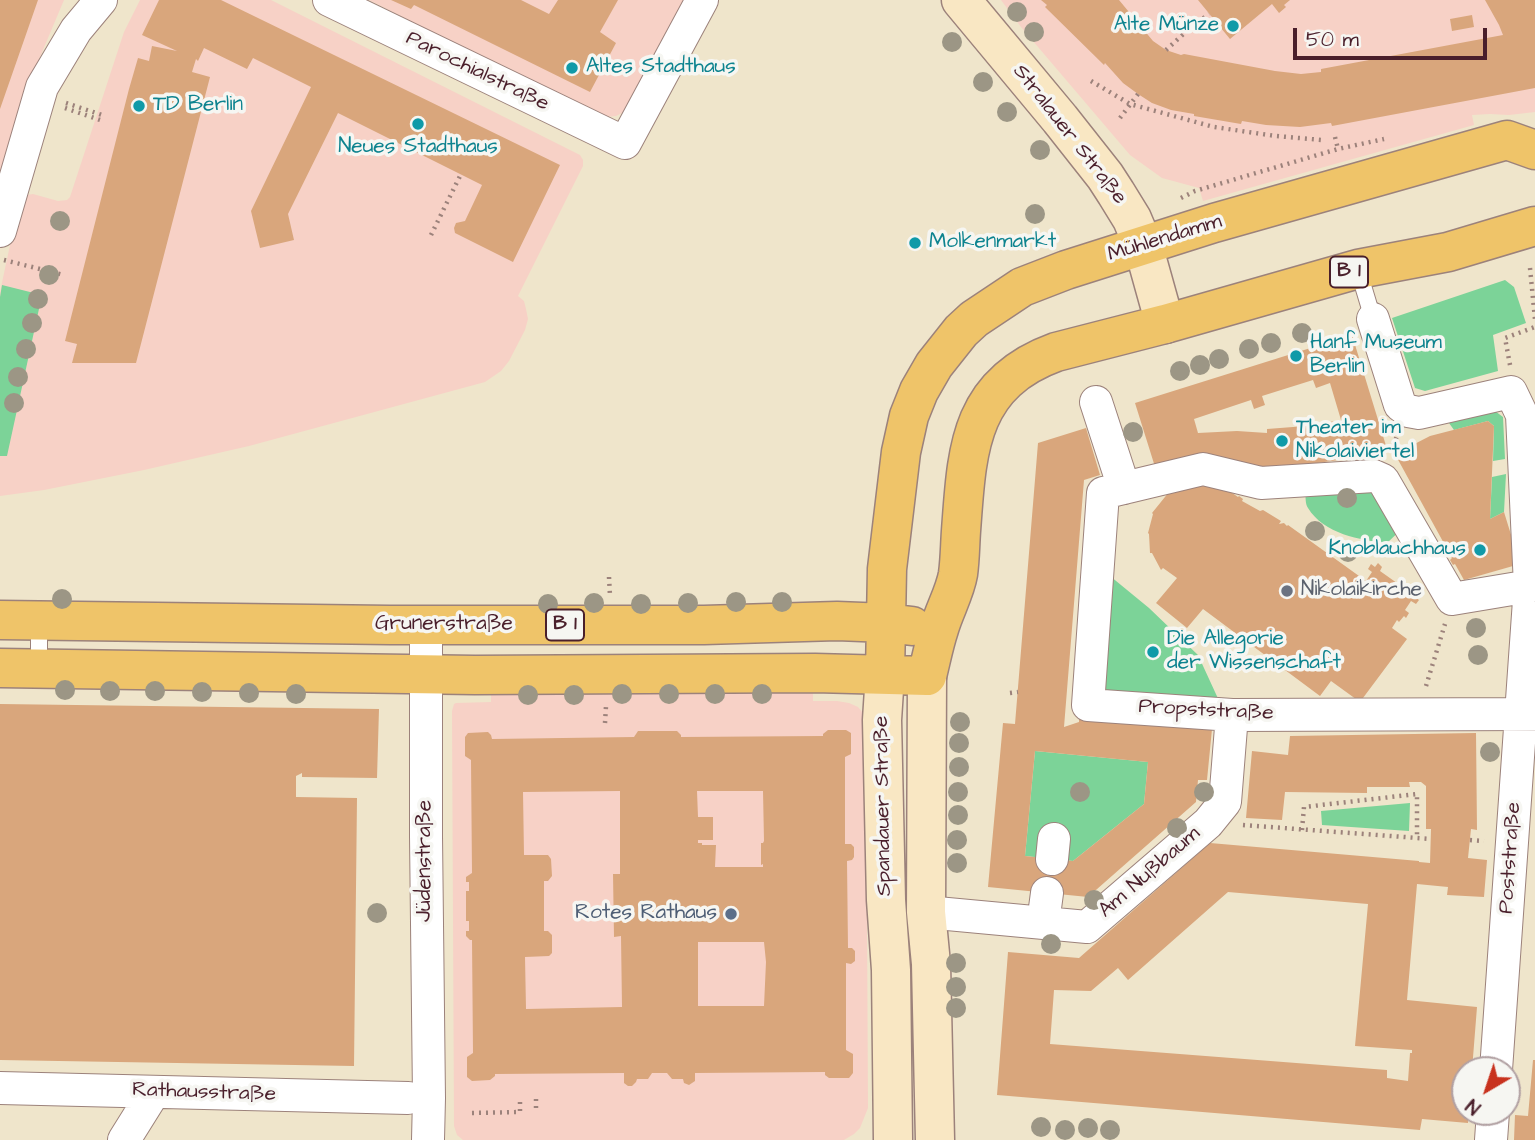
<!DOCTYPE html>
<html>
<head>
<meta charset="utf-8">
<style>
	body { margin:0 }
	#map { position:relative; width:1535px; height:1140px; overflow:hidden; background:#efe5cb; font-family:"Architects Daughter",sans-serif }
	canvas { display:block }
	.north { position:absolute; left:1451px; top:1056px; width:70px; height:70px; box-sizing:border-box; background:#f6f6f2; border:2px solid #b1a0a2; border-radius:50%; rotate:219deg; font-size:19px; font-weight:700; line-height:28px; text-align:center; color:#4a1f2b }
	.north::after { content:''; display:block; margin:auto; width:24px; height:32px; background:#c8321e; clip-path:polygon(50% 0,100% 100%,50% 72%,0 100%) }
	.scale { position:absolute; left:1293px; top:28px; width:194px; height:32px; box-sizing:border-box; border:4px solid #4a1f2b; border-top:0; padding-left:9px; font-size:21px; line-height:24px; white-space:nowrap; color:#4a1f2b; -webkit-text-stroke:5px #f6f6f2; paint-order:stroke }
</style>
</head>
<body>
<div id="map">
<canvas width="1535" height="1140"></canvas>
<div class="north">N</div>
<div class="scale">50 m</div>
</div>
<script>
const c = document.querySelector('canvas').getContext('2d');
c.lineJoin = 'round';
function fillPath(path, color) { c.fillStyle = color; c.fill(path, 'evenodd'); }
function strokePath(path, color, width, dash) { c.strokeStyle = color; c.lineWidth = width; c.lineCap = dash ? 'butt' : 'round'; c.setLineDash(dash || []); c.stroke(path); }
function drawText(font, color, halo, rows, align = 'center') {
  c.font = font + ' "Architects Daughter",sans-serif'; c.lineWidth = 7; c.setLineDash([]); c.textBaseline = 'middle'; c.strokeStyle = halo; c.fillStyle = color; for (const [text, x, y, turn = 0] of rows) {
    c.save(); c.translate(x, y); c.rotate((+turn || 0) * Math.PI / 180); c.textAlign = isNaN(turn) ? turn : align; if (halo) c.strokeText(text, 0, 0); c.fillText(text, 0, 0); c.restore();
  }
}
fillPath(new Path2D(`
	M0,0H64L40,57L21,113L0,185Z
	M140,0H271L580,155L583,160V166L518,296L524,301L526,309L528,319L525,330L509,361L501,371L485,382L249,446L144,470L44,490L0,496V292L19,203L22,198L27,195L33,194L58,201L67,200L70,197L124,32Z
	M369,0H688L626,111L616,116L605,117L593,113Z
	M1001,0H1535V112L1509,115L1490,114L1472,115L1474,125L1203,201L1199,188L1162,178L1130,155L1021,27Z
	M813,689V701H837L849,703L858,707L864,714L866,726L868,1108L860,1128L854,1134L844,1140H463L457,1135L454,1126L452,711L454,704L456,703L491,702V691Z`), '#f7d1c6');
fillPath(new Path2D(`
	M1505,280L1514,287L1526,323L1493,335L1498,371L1425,391L1415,388L1392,318Z
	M2,285L42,295L7,456H0V297Z
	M1495,411L1503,417L1505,459L1493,461L1494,426L1488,421L1454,430L1449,423Z
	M1506,474L1504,512L1490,519L1492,477Z
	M1373,480L1406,525L1387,543C1360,540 1324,534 1308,508C1305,504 1306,497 1305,492Z
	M1110,576L1149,608L1198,655L1221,705L1102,695Z
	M1035,751L1148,762L1144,804L1073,861L1025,856Z
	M1410,803L1409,831L1322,825L1321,811Z`), '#7cd398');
fillPath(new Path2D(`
	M0,0H38L0,109Z
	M159,0H221L560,165L513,262L455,233L454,228L456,223L465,221L482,185L338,113L288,214L294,240L260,248L251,211L311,87L253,58L247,69L204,48L198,61L196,59L192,72L210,77L136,363H72L77,344L65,341L129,89L138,58L149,61L152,46L177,51L142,35Z
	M391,0H521L549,14L558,0H618L600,32L616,43L590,92L414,5L411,9Z
	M1041,0H1119L1153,41L1166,50L1181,55L1184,54L1275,71L1301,74L1321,72V69L1503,35L1499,25L1485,0H1535V88L1332,126L1331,123L1300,127L1266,125L1242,121L1241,124L1194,116V114L1171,110L1152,103L1138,94L1123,83L1105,63L1104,65L1045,7L1047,5Z
	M1198,0H1290L1284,5L1286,7L1279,13L1272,4L1230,39Z
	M1472,15L1474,27L1452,31L1450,19Z
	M1352,335L1387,449L1353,458L1310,464L1269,467L1156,470L1135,403ZM1313,380L1316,388L1330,383L1341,420L1306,426L1267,429V433L1237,431L1198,433L1194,419L1251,400L1254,409L1265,405L1262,396Z
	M1488,421L1494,426L1490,519L1504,512L1512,538L1513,566L1464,580L1455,564L1453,565L1450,560L1452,558L1396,456L1399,452L1430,436Z
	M1086,428L1100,475L1084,480L1064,727L1079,722V717L1212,729L1207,780H1198L1196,802L1088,897L988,887L1003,723L1015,724L1038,443ZM1035,751L1148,762L1144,804L1073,861L1025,856Z
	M1201,483L1225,488L1238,497L1239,496L1243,499L1242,501L1260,511L1263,510L1281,521L1279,524L1284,523L1287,526L1288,525L1366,581L1372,572L1368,569L1371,564L1375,567L1378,563L1382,567L1380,571L1411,593L1413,590L1418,593L1415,597L1419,600L1416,604L1411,601L1405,610L1409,613L1406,618L1404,616L1399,622L1397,620L1392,628L1407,639L1360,702L1331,681L1320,696L1203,609L1187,628L1156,603L1177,578L1163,568L1161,570L1152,553H1150L1149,534L1148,533L1153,514L1152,513L1169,492L1170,493L1182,487Z
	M0,704L379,709L377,778L302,777V773L296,776V797L357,798L354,1066L0,1060Z
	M828,730H846L851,733V754L845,757V844H851L854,847V857L852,860L847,861L848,948H852L855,951V961L851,964L846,963V1050L853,1054V1073L849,1078H829L825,1075V1072L695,1073V1081L689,1085L684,1083L683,1079H672L667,1073H652L648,1079H637L636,1082L632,1086H628L624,1083V1073L495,1074V1076L490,1080L472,1081L467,1077V1057L473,1053L472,940H470L466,936V931H469V921H466V891H469V882H466V877L472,873L471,760L465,756V737L468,733L488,732L491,735L492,739L634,737L638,731H677L681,735V737L823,736V734ZM620,791V874H613L614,937L621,936L622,1007L526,1009L525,957L549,956L552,953V935L548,931H544V881H548L552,876L551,859L548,855H524L523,792ZM697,791H763L764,841L763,843H761V865L763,864V867H715L716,845H702V843H698V840H713V817H698ZM698,942H764L766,962L764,1006H698Z
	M1476,733L1477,830L1471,829L1468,858L1487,860L1484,897L1447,895L1448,887L1417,884L1407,1000L1477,1007L1472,1070H1465V1112H1468V1123L1422,1119L1420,1130L997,1095L1008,952L1079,958L1210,843L1419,861V862L1430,863L1431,829H1426V786L1421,782H1409L1410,787H1367V793L1285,792L1282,820L1246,818L1252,751L1288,755L1290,736ZM1228,892L1368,904L1355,1046L1412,1050V1053H1410L1408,1081L1387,1078V1070L1050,1044L1054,990L1091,991L1118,968L1128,980Z
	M1533,1060H1535V1140H1514L1515,1115L1528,1116Z`), '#d9a67c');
const lane = new Path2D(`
	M1358,269L1373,319
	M39,621V668`);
const street = new Path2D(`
	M329,0L625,143L702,0
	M0,231L42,87L76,30L101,0
	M1373,319L1400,405L1408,411L1419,413L1511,392L1522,415L1530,586L1496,1070
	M1096,402L1124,488
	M1530,586L1452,599L1383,480L1374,476L1261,483L1203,469L1103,493L1088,705L1232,715L1535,714
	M426,625V836L429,1098L428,1140
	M1052,859L1054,839
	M926,912L1087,927L1208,823L1225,802L1232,715
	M1043,923L1047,893
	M0,1088L408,1098
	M124,1140L154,1092
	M1491,1140L1493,1112`);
const secondary = new Path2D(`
	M961,0L1060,119L1105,176L1116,193L1132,219L1143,245L1165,324
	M885,674L882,720L886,900L891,970L893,1140
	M927,676L926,912L931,964L935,1140`);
const primary = new Path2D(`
	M0,620L390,625H704L837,621L887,623L912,626
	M0,668L475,675L815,673L927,676C931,660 934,644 939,629C944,611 955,592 958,574C960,560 960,545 961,531C967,451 968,384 1056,352L1165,324L1358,269L1448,252L1535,226
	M885,674L887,569L901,452L909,416L919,391L934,365L961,331L974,319L1022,287L1066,270L1214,223L1507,140L1535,150`);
strokePath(lane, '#9c827b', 18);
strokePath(street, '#9c827b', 34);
strokePath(secondary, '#9c827b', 41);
strokePath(primary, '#9c827b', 41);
strokePath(new Path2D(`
	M1166,50L1190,28L1209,14
	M1091,81L1130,104L1214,127L1276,136L1322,140
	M66,103L105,116
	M65,108L103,121
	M1120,118L1138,94
	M1335,137L1338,149
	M1181,198L1195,191L1338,149L1384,139
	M431,235L461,174
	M4,260L64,275
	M1530,268L1535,319
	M1510,365L1505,338L1535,327
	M1390,452L1398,434
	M609,577L610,596
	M1426,686L1445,624
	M1010,693L1018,692
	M605,723L606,706
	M1243,825L1431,839
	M1302,830L1304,807L1417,794V838
	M1470,840L1484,841
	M536,1099V1111
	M472,1113L520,1112V1099`), '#9c827b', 4.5, [2, 5]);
strokePath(lane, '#fff', 16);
strokePath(street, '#fff', 32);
strokePath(secondary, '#f9e7c3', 38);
strokePath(primary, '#efc469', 38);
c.fillStyle = '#9c9685';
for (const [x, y] of [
	[1017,12],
	[1034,32],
	[952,42],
	[983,82],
	[1007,112],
	[1040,150],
	[1035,214],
	[60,221],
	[49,275],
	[38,299],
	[32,323],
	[1302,333],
	[1271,343],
	[26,349],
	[1249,349],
	[1219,359],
	[1200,365],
	[1180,371],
	[18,377],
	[14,403],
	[1133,432],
	[1347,498],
	[1315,531],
	[1348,552],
	[62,599],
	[736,602],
	[782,602],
	[594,603],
	[688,603],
	[548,604],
	[641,604],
	[1476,628],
	[1478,655],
	[65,690],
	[110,691],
	[155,691],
	[202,692],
	[249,693],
	[296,694],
	[622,694],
	[669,694],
	[715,694],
	[762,694],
	[528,695],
	[574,695],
	[960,722],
	[959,743],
	[1490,752],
	[959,767],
	[958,792],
	[1080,792],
	[1204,792],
	[958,815],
	[1177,828],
	[957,840],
	[957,863],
	[1094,900],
	[377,913],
	[1051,944],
	[956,963],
	[956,987],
	[956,1008],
	[1041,1127],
	[1088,1128],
	[1065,1130],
	[1110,1130]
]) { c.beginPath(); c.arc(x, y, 10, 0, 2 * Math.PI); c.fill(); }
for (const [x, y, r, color] of [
	[1233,26,7,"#0f9aa8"],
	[572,68,7,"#0f9aa8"],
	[139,106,7,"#0f9aa8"],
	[418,124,7,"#0f9aa8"],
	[915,243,7,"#0f9aa8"],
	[1296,356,7,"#0f9aa8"],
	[1282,441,7,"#0f9aa8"],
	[1480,550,7,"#0f9aa8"],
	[1287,591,7,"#6b7280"],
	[1153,652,7,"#0f9aa8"],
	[731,914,7,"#5c6f8a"]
]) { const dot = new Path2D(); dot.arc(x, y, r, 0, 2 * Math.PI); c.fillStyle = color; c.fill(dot); strokePath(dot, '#f6f6f2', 2.5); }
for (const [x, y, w] of [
	[1349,272,38],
	[565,625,38]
]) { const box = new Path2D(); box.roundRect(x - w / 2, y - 15.5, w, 31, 5); c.fillStyle = '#f6f6f2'; c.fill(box); strokePath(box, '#4a1f2b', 2); }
drawText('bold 19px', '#4a1f2b', null, [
	["B 1",1349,272],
	["B 1",565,625]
]);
drawText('21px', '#0d838f', '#f6f6f2', [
	["Alte Münze",1219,26,"right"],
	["Altes Stadthaus",586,68],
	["TD Berlin",153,106],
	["Neues Stadthaus",418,148,"center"],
	["Molkenmarkt",929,243],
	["Hanf Museum",1310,344],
	["Berlin",1310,368],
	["Theater im",1296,429],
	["Nikolaiviertel",1296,453],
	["Knoblauchhaus",1466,550,"right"],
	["Die Allegorie",1167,640],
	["der Wissenschaft",1167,664]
], 'left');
drawText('21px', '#4a1f2b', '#f6f6f2', [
	["Parochialstraße",477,72,26],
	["Stralauer Straße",1069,135,52],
	["Mühlendamm",1165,239,-17],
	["Grunerstraße",444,625],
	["Propststraße",1206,711,3],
	["Spandauer Straße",884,806,-91],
	["Poststraße",1511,858,-86],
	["Jüdenstraße",426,861,-90],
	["Am Nußbaum",1150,873,-41],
	["Rathausstraße",204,1093,2]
]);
drawText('21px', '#5b616d', '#f6f6f2', [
	["Nikolaikirche",1301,591]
], 'left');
drawText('21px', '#4e5e75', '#f6f6f2', [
	["Rotes Rathaus",717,914]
], 'right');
</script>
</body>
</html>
